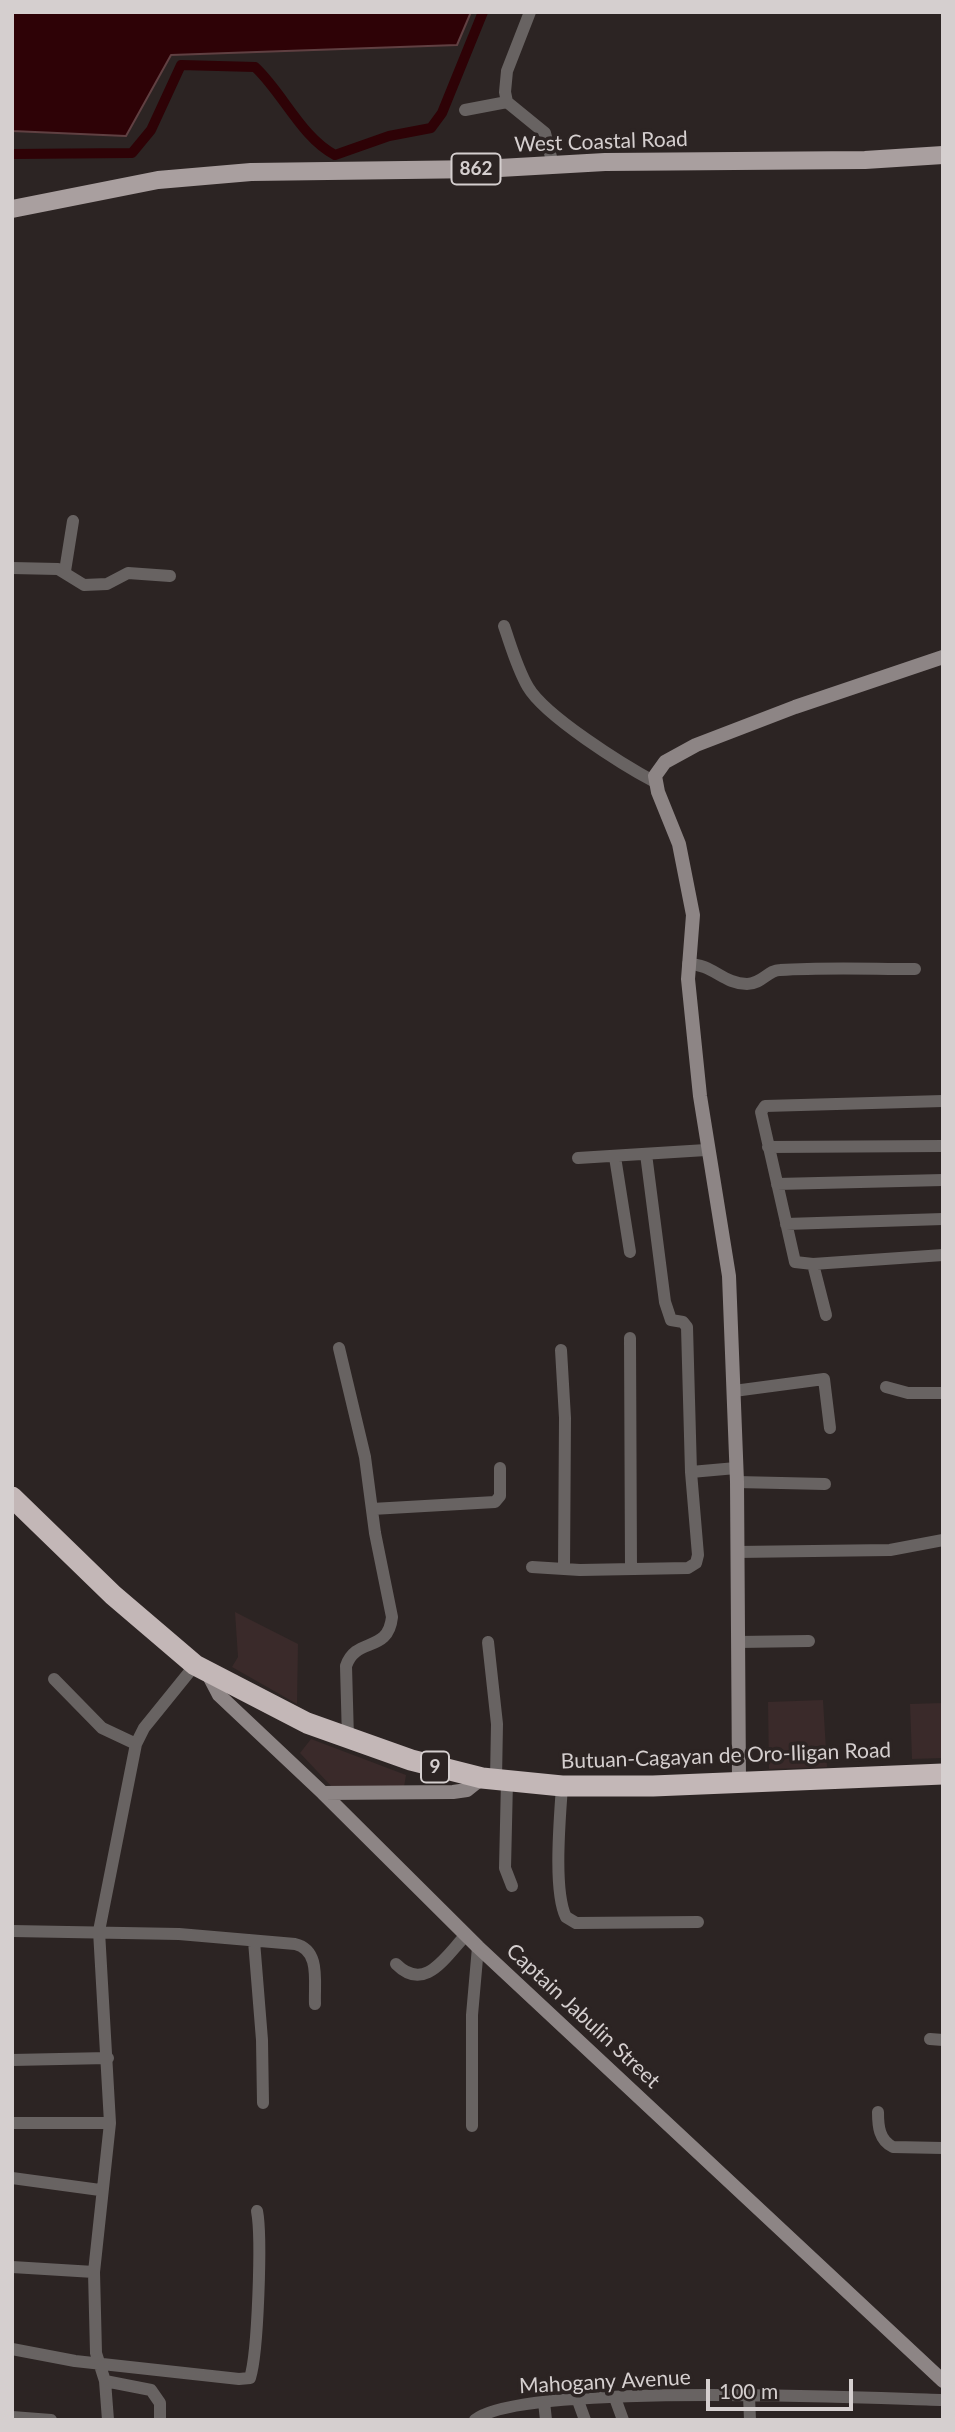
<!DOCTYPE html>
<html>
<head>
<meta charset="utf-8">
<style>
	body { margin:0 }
	#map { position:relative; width:955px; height:2432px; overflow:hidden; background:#2c2423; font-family:Lato,sans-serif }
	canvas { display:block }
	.frame { position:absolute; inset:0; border:14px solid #d5cfcf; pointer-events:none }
	.scale { position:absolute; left:706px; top:2379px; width:147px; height:32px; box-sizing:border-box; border:4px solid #d5cfcf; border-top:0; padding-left:9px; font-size:21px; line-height:24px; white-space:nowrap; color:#d5cfcf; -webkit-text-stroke:5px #2c2423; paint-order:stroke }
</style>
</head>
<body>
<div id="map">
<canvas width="955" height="2432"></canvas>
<div class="frame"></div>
<div class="scale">100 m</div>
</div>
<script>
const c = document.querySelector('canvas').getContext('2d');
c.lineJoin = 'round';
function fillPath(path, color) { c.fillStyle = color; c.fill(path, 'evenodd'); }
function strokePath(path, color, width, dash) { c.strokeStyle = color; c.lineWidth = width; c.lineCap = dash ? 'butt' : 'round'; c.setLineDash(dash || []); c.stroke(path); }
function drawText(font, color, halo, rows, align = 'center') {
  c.font = font + ' Lato,sans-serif'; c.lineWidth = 7; c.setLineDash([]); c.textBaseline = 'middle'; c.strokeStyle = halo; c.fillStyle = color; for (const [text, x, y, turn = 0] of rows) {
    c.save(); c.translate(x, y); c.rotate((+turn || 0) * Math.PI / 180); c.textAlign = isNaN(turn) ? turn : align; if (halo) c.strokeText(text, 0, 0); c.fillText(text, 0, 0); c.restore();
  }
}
fillPath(new Path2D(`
	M235,1612L298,1644L297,1704L232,1667L238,1657Z
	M823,1700L827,1767L769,1769L768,1702Z
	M943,1703V1758L912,1759L910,1704Z
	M311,1739L406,1775L404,1787H332L300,1753Z`), '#3a2a2a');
const water = new Path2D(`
	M12,12H471L457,45L171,55L126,136L12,131Z`);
fillPath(water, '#2e0206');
strokePath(water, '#604042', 2);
strokePath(new Path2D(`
	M12,154L132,153L151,130L181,65L255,67C283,93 301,137 335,155L389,136L431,128L442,113L483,12`), '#2e0206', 10);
strokePath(new Path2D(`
	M530,12L507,71L505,92L507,102L545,133L553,165
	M465,110L507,102
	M12,568L58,569L84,585L107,584L128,573L170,576
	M65,571L73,521
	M504,626C511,646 517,668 528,687C545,716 623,765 655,782
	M688,964C713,964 723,984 747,984C762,984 768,970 780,970C825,967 870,969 915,969
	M943,1101L765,1106L761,1112L795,1262L813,1264L943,1255
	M768,1147L943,1146
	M615,1157L630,1252
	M578,1158L706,1150
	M777,1184L943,1180
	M786,1224L943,1219
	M813,1264L826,1315
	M630,1338L631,1569
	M339,1348L365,1457L375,1533L392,1617C388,1654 356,1636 346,1666L348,1739
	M561,1350L565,1418L564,1569
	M886,1387L908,1393H943
	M734,1391L824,1379L830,1428
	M691,1472L736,1468
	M737,1482L825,1484
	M372,1509L495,1502L500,1496V1468
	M737,1552L890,1550L943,1540
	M532,1567L580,1570L688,1568L696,1563L698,1555L691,1472L687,1327L683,1322L671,1320L665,1302L646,1154
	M488,1642L497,1724L496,1779
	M738,1642L809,1641
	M54,1679L102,1728L136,1744
	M507,1781L505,1868L512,1886
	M562,1786C560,1817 553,1891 566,1917L576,1923L698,1922
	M12,1931L179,1934L295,1944C321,1950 314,1982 315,2004
	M254,1941L262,2040L263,2103
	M396,1964C425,1993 445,1957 466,1935
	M930,2039L943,2040
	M12,2060L108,2058
	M878,2112C878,2126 879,2140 893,2147L943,2148
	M12,2123H110
	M472,2126V2015L478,1947
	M12,2178L100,2190
	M12,2267L94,2272
	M12,2349L75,2361L239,2379L250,2378C258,2353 262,2237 257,2211
	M105,2381L151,2390L160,2403V2420
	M749,2396L750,2420
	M577,2398L585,2420
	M615,2398L623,2420
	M544,2402L546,2420
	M12,2417L51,2420
	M108,2420L105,2381L96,2353L94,2272L110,2123L99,1931L136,1744L144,1728L195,1665
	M475,2420C521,2382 866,2398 943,2400`), '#686362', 12);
strokePath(new Path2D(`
	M207,1672L219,1695L323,1793L478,1947L943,2381
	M739,1782L737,1482L729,1276L700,1096L688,979L693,915L679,844L658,792L655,776L665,762L696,745L795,707L943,657
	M323,1793L453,1792L467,1790L482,1778`), '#8d8585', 14);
strokePath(new Path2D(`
	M12,209L158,180L251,172L482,169L605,162L865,160L943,155`), '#a99f9f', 18);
strokePath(new Path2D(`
	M12,1497L113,1595L195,1665L307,1723L411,1760L482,1778L562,1786H653L943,1774`), '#c3b7b7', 21);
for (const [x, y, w] of [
	[476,169,49],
	[435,1767,28]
]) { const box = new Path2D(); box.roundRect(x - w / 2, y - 15.5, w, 31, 5); c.fillStyle = '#2c2423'; c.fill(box); strokePath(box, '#d5cfcf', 2); }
drawText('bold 19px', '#d5cfcf', null, [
	["862",476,169],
	["9",435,1767]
]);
drawText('21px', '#d5cfcf', '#2c2423', [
	["West Coastal Road",601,142,-2],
	["Butuan-Cagayan de Oro-Iligan Road",726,1756,-2],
	["Captain Jabulin Street",583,2016,43],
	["Mahogany Avenue",605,2382,-3]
]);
</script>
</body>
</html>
